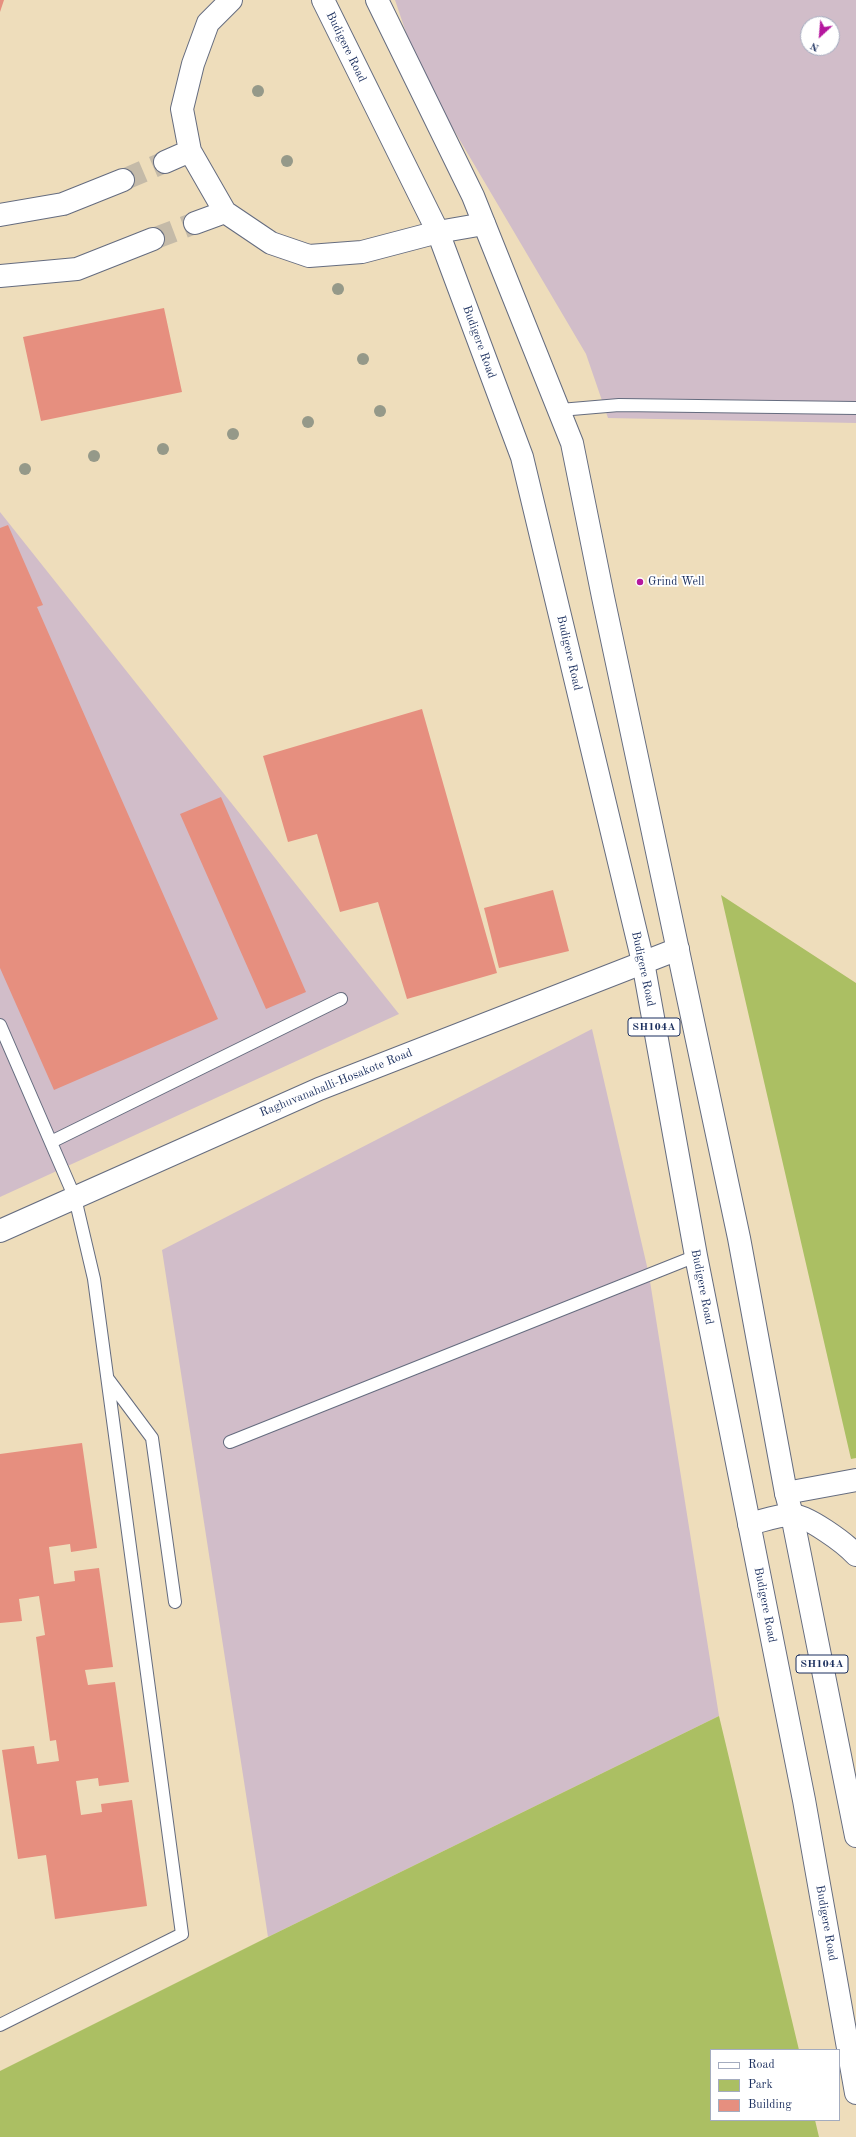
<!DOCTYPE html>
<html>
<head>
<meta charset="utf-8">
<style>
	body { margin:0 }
	#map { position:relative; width:856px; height:2137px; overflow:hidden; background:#edb; font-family:"Old Standard TT",serif }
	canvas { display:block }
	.legend { position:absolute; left:710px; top:2049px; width:130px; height:72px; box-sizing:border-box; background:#fff; border:1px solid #a4acbf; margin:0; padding:5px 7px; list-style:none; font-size:12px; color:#1b2f5e }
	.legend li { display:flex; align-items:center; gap:8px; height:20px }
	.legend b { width:20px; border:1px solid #a4acbf }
	.north { position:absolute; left:800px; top:16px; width:40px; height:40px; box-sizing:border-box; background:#fff; border:1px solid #a4acbf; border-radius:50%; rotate:206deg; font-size:11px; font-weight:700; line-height:16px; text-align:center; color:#1b2f5e }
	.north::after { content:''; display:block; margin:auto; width:14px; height:18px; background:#b5179e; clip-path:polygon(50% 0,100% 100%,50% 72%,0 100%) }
</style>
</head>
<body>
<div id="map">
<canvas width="856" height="2137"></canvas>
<ul class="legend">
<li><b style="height:5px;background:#fff"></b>Road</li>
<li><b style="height:11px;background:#abbf63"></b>Park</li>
<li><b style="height:11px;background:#e68f7f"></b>Building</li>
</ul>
<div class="north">N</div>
</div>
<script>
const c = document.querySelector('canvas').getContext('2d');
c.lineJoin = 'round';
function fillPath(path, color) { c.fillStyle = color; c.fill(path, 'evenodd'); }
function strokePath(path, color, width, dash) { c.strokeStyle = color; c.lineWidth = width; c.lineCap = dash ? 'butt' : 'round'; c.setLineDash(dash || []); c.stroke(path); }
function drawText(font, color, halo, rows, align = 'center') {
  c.font = font + ' "Old Standard TT",serif'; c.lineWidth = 3.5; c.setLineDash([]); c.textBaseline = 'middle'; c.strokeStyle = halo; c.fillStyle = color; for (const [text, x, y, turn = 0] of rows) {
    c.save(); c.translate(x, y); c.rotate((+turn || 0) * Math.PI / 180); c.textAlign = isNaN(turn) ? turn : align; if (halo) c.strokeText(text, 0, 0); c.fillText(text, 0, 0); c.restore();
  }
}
fillPath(new Path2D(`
	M395,0H856V423L608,418L586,354L419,71ZM808,24H832V48H808Z
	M0,512L399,1014L0,1197Z
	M592,1029L649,1275L719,1716L268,1937L162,1250Z`), '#d1bdc9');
fillPath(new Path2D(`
	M721,895L856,983V1458L851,1459Z
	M719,1716L799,2050H711V2120H815L819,2137H0V2071L268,1937Z`), '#abbf63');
fillPath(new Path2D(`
	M0,0H4L0,12Z
	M164,308L182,392L41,421L23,337Z
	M8,525L43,605L37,607L218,1019L54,1090L0,968V528Z
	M422,709L497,973L407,999L378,902L340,912L317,834L288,842L263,756Z
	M221,797L306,992L266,1009L180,814Z
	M553,890L569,951L499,968L484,908Z
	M82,1443L97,1548L71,1552L70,1544L49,1547L54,1584L75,1581L74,1571L99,1568L113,1667L85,1670L88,1685L115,1682L129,1782L99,1786L98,1778L76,1781L81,1815L102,1812L101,1804L132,1800L147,1906L55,1919L46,1855L18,1859L2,1750L34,1746L37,1764L59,1761L56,1740L50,1741L36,1637L45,1635L39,1596L19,1599L22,1621L0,1623V1454Z`), '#e68f7f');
strokePath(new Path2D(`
	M123,180L165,162
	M153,239L195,223`), '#c4baa8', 22, [22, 11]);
const service = new Path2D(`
	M560,410L619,405L856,408
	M0,1025L75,1198L94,1279L182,1934L0,2025
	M51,1142L341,999
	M108,1379L152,1438L175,1602
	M230,1442L696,1256`);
const minor = new Path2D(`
	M190,151L225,212
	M165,162L190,151L182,109L193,64L208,23L231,0
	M0,215L63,204L123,180
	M195,223L225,212L271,243L309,256L362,252L438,232L484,224
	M0,276L77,269L153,239`);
const tertiary = new Path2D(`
	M786,1493L856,1480
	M749,1524C762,1521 778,1515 791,1515C807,1515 845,1543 856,1555`);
const secondary = new Path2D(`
	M0,1231L319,1089L678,949`);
const primary = new Path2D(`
	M323,0L438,232L522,457L643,962L696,1256L804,1800L856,2093
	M377,0L473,196L572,443L603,597L739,1238L786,1493L792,1515L856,1836`);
strokePath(service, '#656c7f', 14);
strokePath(minor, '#656c7f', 24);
strokePath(tertiary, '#656c7f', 24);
strokePath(secondary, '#656c7f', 24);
strokePath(primary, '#656c7f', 24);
strokePath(service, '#fff', 12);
strokePath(minor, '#fff', 22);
strokePath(tertiary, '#fff', 22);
strokePath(secondary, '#fff', 22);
strokePath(primary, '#fff', 22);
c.fillStyle = '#959989';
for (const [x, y] of [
	[258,91],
	[287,161],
	[338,289],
	[363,359],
	[380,411],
	[308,422],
	[233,434],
	[163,449],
	[94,456],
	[25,469]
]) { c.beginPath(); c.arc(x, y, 6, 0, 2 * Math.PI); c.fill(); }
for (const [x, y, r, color] of [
	[640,582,4,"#b5179e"]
]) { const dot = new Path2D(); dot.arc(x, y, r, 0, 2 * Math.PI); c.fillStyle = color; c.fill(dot); strokePath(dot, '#fff', 1.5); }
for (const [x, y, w] of [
	[654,1027,52],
	[822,1664,52]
]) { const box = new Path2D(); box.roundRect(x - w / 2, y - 9, w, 18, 3); c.fillStyle = '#fff'; c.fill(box); strokePath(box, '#1b2f5e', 1); }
drawText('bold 11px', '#1b2f5e', null, [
	["SH104A",654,1027],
	["SH104A",822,1664]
]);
drawText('12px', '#1b2f5e', '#fff', [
	["Budigere Road",346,47,64],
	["Budigere Road",479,342,70],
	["Budigere Road",569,653,77],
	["Budigere Road",643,969,78],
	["Raghuvanahalli-Hosakote Road",336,1083,-22],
	["Budigere Road",702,1287,79],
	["Budigere Road",765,1605,79],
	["Budigere Road",826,1923,80]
]);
drawText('12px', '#1b2f5e', '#fff', [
	["Grind Well",648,582]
], 'left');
</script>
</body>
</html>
